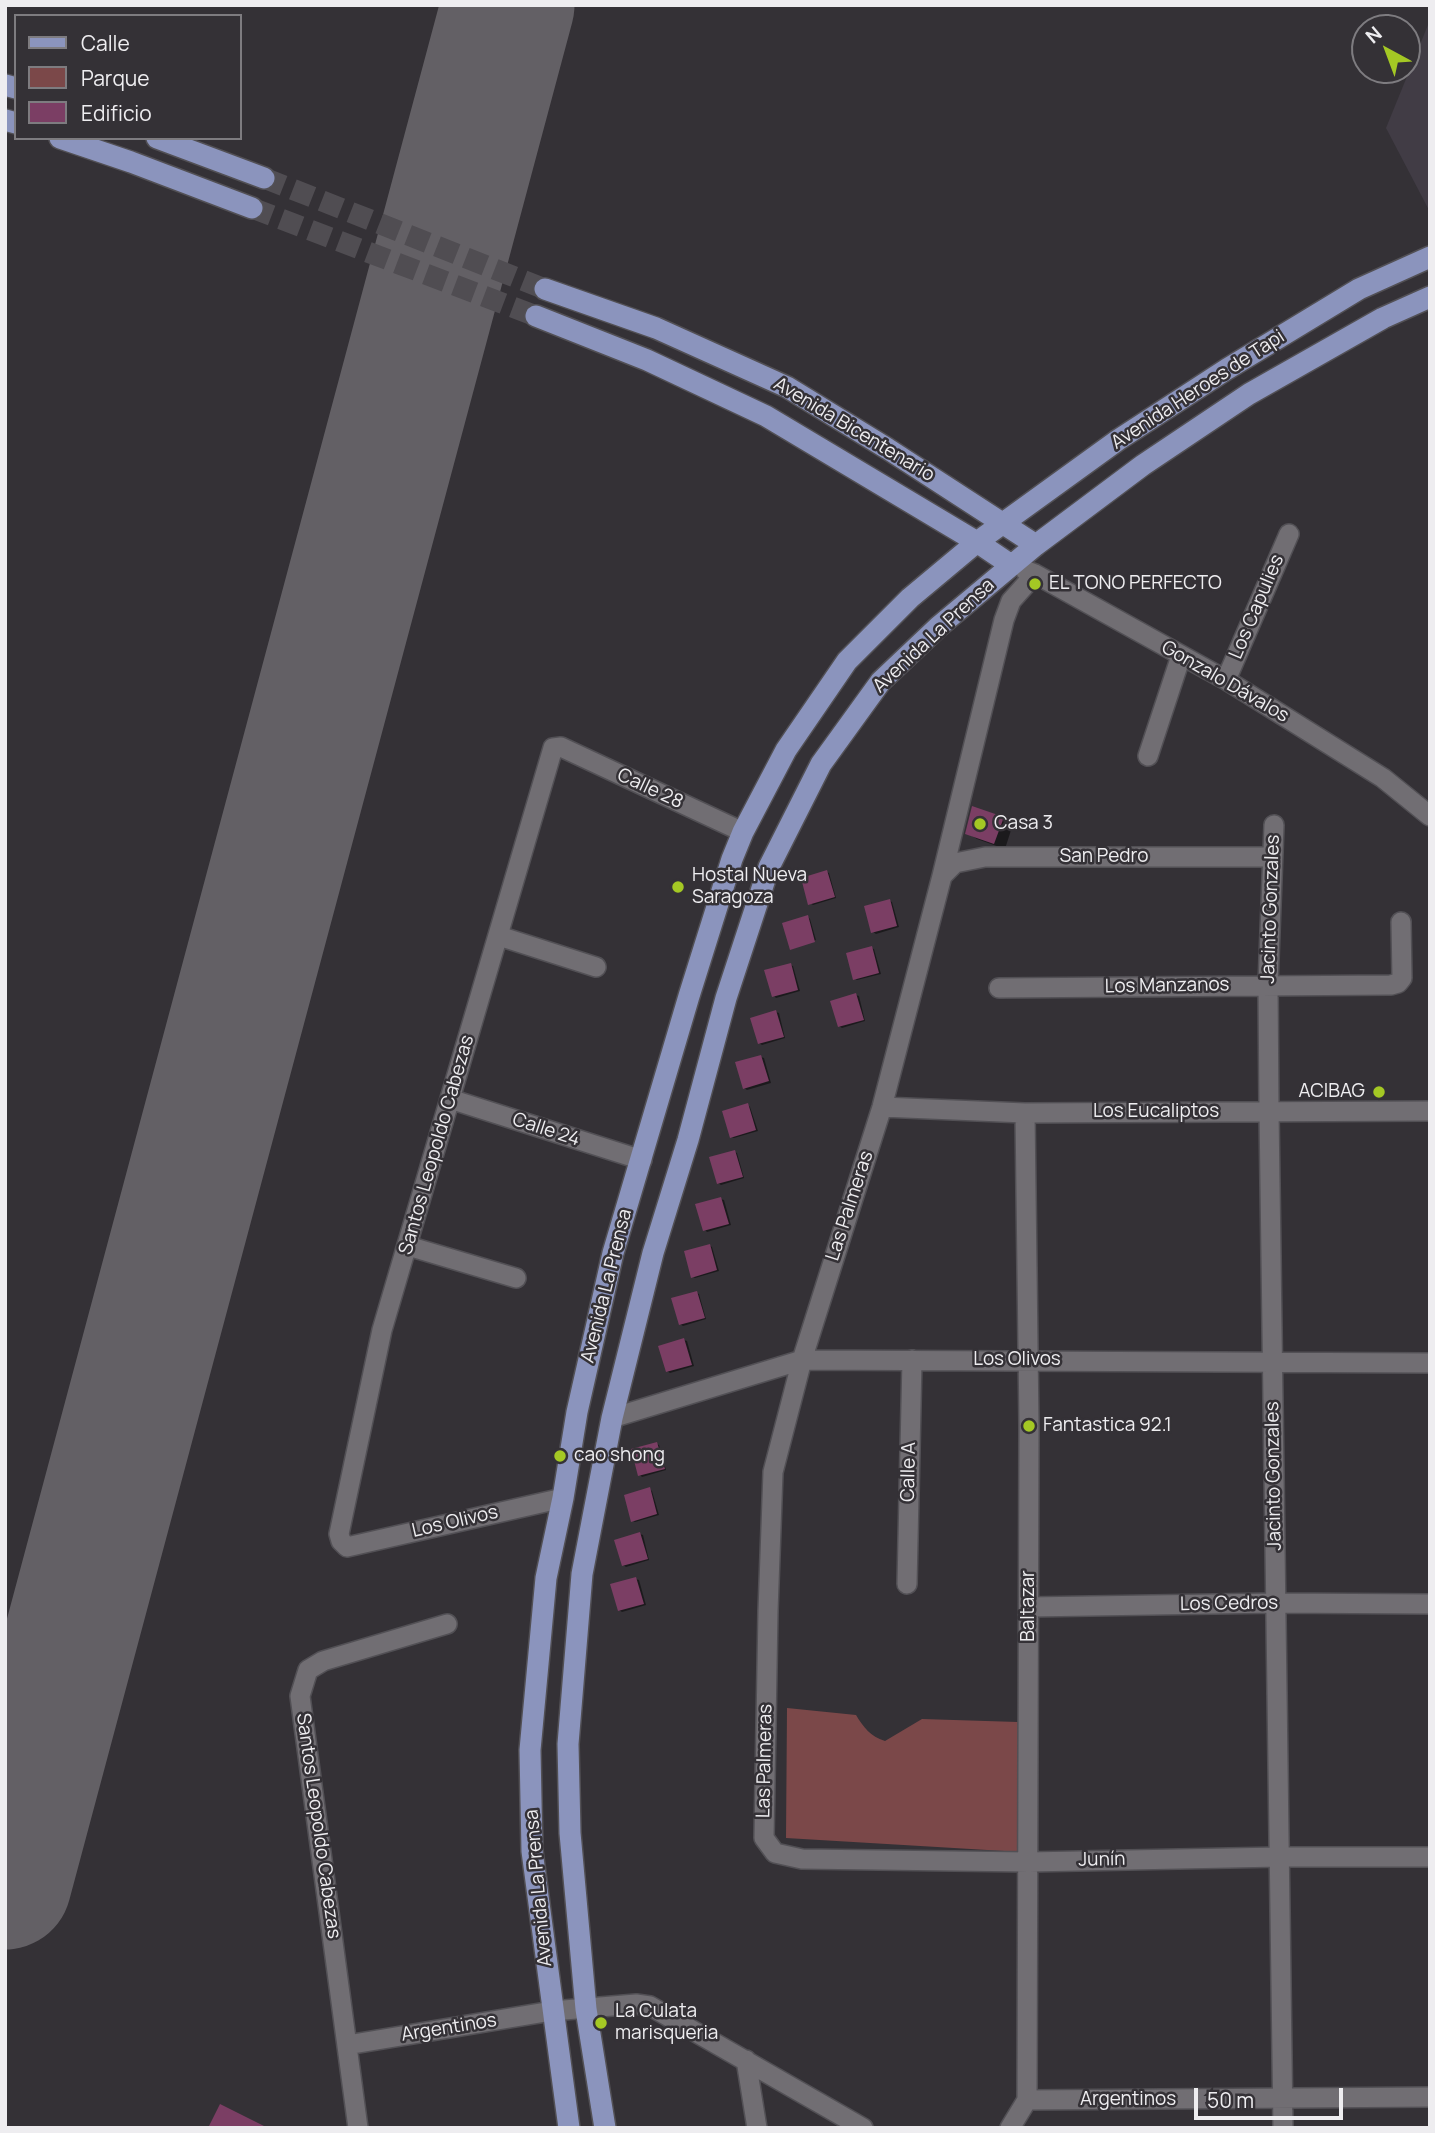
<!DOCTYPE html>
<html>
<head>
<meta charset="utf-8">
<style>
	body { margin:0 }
	#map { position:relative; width:1435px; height:2133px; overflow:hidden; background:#343136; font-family:Manrope,sans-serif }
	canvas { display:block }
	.frame { position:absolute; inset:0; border:7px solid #eeedf0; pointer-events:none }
	.legend { position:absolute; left:14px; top:14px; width:228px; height:126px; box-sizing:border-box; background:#343136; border:2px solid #7e7c80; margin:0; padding:9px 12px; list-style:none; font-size:21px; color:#eeedf0 }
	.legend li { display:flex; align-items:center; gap:14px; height:35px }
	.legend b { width:35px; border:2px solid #7e7c80 }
	.north { position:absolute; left:1351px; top:14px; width:70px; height:70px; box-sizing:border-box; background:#343136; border:2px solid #7e7c80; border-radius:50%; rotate:319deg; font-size:19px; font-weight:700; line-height:28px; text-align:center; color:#eeedf0 }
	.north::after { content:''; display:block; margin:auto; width:24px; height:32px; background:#a4c824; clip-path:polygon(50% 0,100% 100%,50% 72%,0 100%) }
	.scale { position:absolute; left:1194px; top:2088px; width:149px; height:32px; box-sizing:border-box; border:4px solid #eeedf0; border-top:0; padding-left:9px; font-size:21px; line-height:24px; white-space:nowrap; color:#eeedf0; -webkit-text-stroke:5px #343136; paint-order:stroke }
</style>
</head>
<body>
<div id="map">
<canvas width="1435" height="2133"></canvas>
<div class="frame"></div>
<ul class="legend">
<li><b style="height:9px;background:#8b94bd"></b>Calle</li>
<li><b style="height:19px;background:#7b4849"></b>Parque</li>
<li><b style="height:19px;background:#7b3e64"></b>Edificio</li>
</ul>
<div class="north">N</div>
<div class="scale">50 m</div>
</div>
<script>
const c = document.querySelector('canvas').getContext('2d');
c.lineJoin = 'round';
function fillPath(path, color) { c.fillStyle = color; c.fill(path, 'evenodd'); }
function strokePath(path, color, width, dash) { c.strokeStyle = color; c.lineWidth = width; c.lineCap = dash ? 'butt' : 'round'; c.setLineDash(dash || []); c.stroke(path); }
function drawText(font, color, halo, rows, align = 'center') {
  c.font = font + ' Manrope,sans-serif'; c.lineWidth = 5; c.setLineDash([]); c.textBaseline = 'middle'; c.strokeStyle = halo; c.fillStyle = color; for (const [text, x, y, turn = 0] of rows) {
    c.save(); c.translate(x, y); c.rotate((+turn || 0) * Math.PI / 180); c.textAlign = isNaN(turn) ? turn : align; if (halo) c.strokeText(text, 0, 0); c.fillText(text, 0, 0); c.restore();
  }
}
fillPath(new Path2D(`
	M1430,20V212L1386,128Z`), '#413c45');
fillPath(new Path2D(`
	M787,1708L856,1715C864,1728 870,1736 885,1741L922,1719L1018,1722L1021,1852L786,1838Z`), '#7b4849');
fillPath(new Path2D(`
	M1003,818L1013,824L1005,849L977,839L967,833Z
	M827,872L829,873L836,898L813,905L810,903Z
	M890,901L892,902L899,927L876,934L873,932Z
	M808,917L810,919L816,940L791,948Z
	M871,948L874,949L881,974L857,980L855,979Z
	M790,965L793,966L800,991L776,998L774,996Z
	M856,995L859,996L865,1021L842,1028L839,1026Z
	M776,1012L779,1013L785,1038L762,1045L759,1043Z
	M761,1057L764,1058L771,1083L747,1090L744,1088Z
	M748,1105L750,1107L758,1131L734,1138L731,1137Z
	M735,1152L737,1153L744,1178L721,1185L718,1183Z
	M721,1199L724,1200L731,1225L707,1232L705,1230Z
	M709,1245L712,1247L719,1271L695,1278L693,1277Z
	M697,1293L699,1294L706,1319L683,1326L680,1324Z
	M684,1340L687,1341L694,1366L670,1373L667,1371Z
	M657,1444L659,1445L666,1470L642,1477L640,1475Z
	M649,1489L652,1491L659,1515L635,1522L633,1521Z
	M640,1534L643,1535L649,1560L626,1567L623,1565Z
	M636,1579L639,1580L646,1605L622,1612L619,1610Z`), '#0007');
strokePath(new Path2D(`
	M5,1883L508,5`), '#636065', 133);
fillPath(new Path2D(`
	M972,806L1004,817L994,844L965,834Z
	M827,870L835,897L808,905L801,878Z
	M890,899L897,926L871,933L864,906Z
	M808,915L815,942L790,950L782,923Z
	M872,946L879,973L853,980L846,953Z
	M791,963L798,990L772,997L764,970Z
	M856,993L864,1020L838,1027L830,1001Z
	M776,1010L784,1037L758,1044L750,1018Z
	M761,1055L769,1081L743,1089L735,1062Z
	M748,1103L756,1130L730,1138L722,1111Z
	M735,1150L743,1177L717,1184L709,1157Z
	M721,1197L729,1224L703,1231L695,1204Z
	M710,1244L717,1270L691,1278L684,1251Z
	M697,1291L705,1318L679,1325L671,1298Z
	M684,1338L692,1365L666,1372L658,1346Z
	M657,1442L665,1469L638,1476L631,1449Z
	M650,1487L657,1514L631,1522L624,1495Z
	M640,1532L648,1559L622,1566L614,1540Z
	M636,1577L644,1604L618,1611L610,1584Z
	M220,2104L268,2128H208Z`), '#7b3e64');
strokePath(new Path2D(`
	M264,178L545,289
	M252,208L536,316`), '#504d52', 21, [21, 10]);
const minor = new Path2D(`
	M1025,570L1035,574L1226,680L1383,778L1430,816
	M1035,574L1011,601L1004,620L942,876L882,1107L802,1360L773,1472L768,1611L764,1838L775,1853L802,1859L1029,1862L1279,1857H1430
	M1226,680L1289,534
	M1148,756L1181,656
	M1274,825L1268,985L1269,1111L1283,2128
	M942,876L955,863L985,857H1271
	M499,936L596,967
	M999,988L1391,985L1398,983L1402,978L1401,922
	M450,1099L642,1160
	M882,1107L1025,1113L1430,1111
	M1025,1113L1029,1426L1027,2100
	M408,1246L516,1278
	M612,1418L802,1360L1430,1363
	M563,1498L347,1547L341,1541L339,1534L382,1330L553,748L561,747L743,832
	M907,1584L912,1360
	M1029,1607L1276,1603L1430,1604
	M347,2045L552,2011L636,2004L650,2006L863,2128
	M746,2060L757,2128
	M1027,2100L1430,2097
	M358,2128L300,1696L308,1670L323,1661L447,1624
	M1010,2128L1027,2100`);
const major = new Path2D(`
	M5,85L16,88
	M5,120L16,123
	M60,138L131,162L252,208
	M157,138L264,178
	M545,289L656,328L787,387L888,449L1036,545
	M536,316L647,360L766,416L977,542L1011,565
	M569,2128L532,1851L530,1750L546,1578L563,1498L577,1412L613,1253L689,996L732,859L743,832L786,750L847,661L910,598L977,542L1118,440L1227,369L1359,289L1430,257
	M605,2128L586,2009L570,1833L568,1744L582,1574L612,1418L653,1253L688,1140L726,998L769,867L821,764L881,681L938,627L1036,545L1143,465L1249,394L1383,318L1430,297`);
strokePath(minor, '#525055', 22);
strokePath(major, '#525055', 24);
strokePath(minor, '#716e73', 19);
strokePath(major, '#8b94bd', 21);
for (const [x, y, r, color] of [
	[1035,584,7,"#a4c824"],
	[980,824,7,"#a4c824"],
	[678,887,7,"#a4c824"],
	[1379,1092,7,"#a4c824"],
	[1029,1426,7,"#a4c824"],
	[560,1456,7,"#a4c824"],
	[601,2023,7,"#a4c824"]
]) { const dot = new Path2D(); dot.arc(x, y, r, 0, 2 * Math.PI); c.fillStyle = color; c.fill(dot); strokePath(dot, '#343136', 2.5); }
drawText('19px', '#eeedf0', '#343136', [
	["Avenida Heroes de Tapi",1198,390,-33],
	["Avenida Bicentenario",854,430,31],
	["Los Capulies",1257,607,-67],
	["Avenida La Prensa",934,636,-43],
	["Gonzalo Dávalos",1225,682,30],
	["Calle 28",650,789,25],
	["San Pedro",1104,857],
	["Jacinto Gonzales",1271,909,-88],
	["Los Manzanos",1167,986,-1],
	["Los Eucaliptos",1156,1112],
	["Calle 24",546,1130,18],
	["Santos Leopoldo Cabezas",437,1145,-74],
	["Las Palmeras",850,1206,-72],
	["Avenida La Prensa",607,1286,-76],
	["Los Olivos",1017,1360],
	["Calle A",909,1472,-89],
	["Jacinto Gonzales",1274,1476,-91],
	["Los Olivos",455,1522,-13],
	["Los Cedros",1229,1604,-1],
	["Baltazar",1029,1606,-90],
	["Las Palmeras",765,1761,-89],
	["Santos Leopoldo Cabezas",318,1826,82],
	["Junín",1102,1860,-1],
	["Avenida La Prensa",539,1888,-95],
	["Argentinos",449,2028,-9],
	["Argentinos",1128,2100]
]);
drawText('19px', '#eeedf0', '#343136', [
	["EL TONO PERFECTO",1049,584],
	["Casa 3",994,824],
	["Hostal Nueva",692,876],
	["Saragoza",692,898],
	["ACIBAG",1365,1092,"right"],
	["Fantastica 92.1",1043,1426],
	["cao shong",574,1456],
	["La Culata",615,2012],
	["marisqueria",615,2034]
], 'left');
</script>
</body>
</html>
